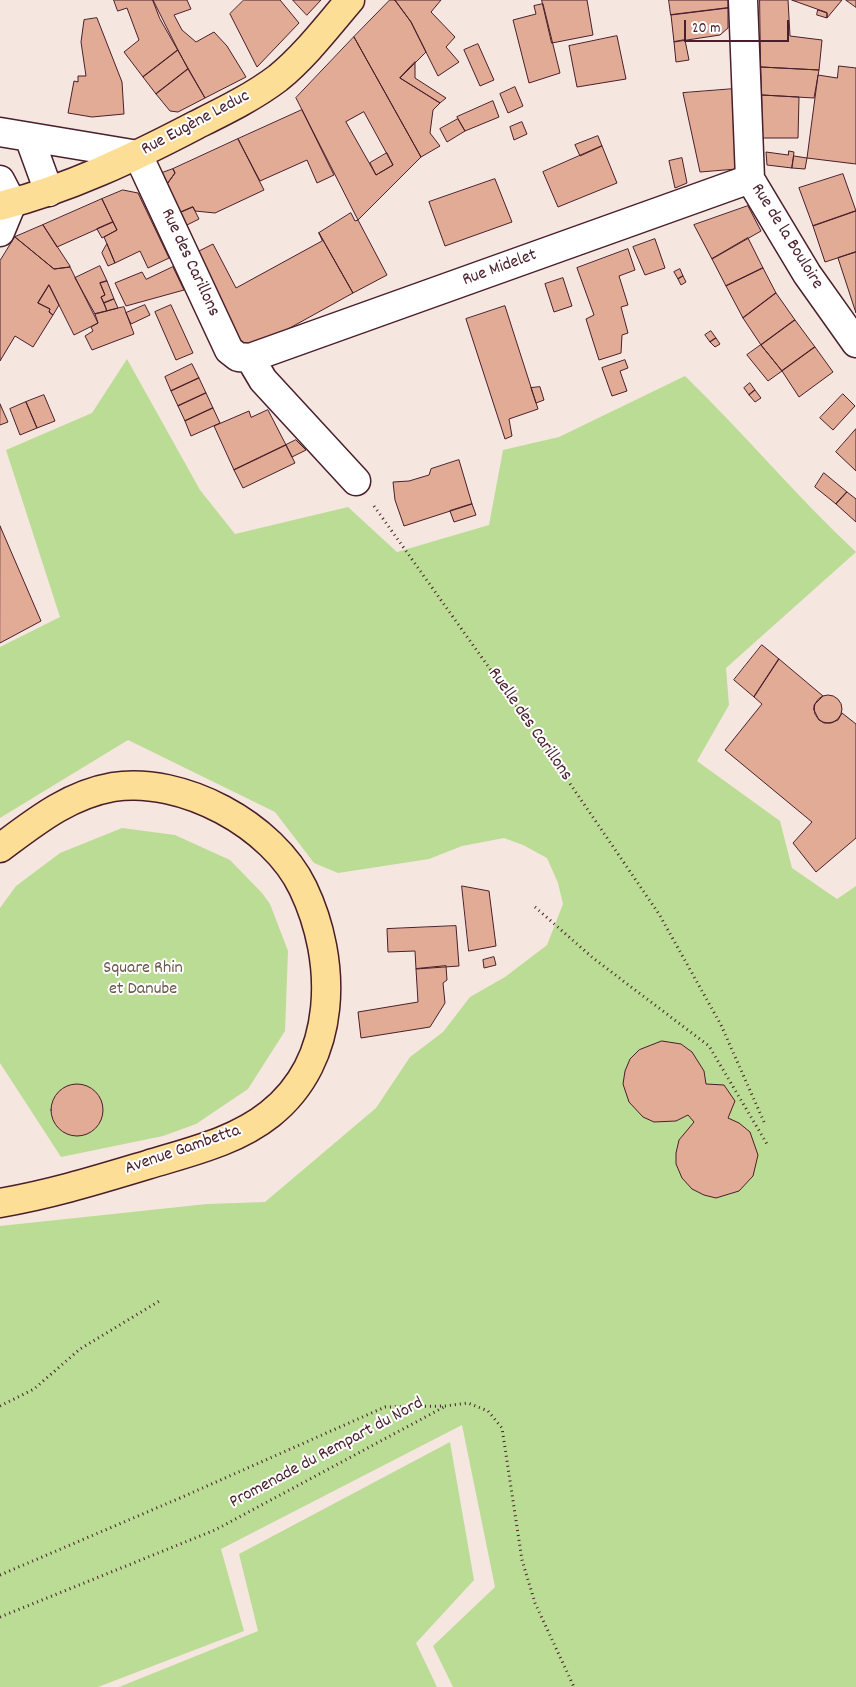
<!DOCTYPE html>
<html>
<head>
<meta charset="utf-8">
<style>
	body { margin:0 }
	#map { position:relative; width:856px; height:1687px; overflow:hidden; background:#f6e6e0; font-family:Dekko,sans-serif }
	canvas { display:block }
	.scale { position:absolute; left:684px; top:20px; width:105px; height:22px; box-sizing:border-box; border:2px solid #4a1f2b; border-top:0; padding-left:6px; font-size:15px; line-height:18px; white-space:nowrap; color:#4a1f2b; -webkit-text-stroke:4px #fff; paint-order:stroke }
</style>
</head>
<body>
<div id="map">
<canvas width="856" height="1687"></canvas>
<div class="scale">20 m</div>
</div>
<script>
const c = document.querySelector('canvas').getContext('2d');
c.lineJoin = 'round';
function fillPath(path, color) { c.fillStyle = color; c.fill(path, 'evenodd'); }
function strokePath(path, color, width, dash) { c.strokeStyle = color; c.lineWidth = width; c.lineCap = dash ? 'butt' : 'round'; c.setLineDash(dash || []); c.stroke(path); }
function drawText(font, color, halo, rows, align = 'center') {
  c.font = font + ' Dekko,sans-serif'; c.lineWidth = 4; c.setLineDash([]); c.textBaseline = 'middle'; c.strokeStyle = halo; c.fillStyle = color; for (const [text, x, y, turn = 0] of rows) {
    c.save(); c.translate(x, y); c.rotate((+turn || 0) * Math.PI / 180); c.textAlign = isNaN(turn) ? turn : align; if (halo) c.strokeText(text, 0, 0); c.fillText(text, 0, 0); c.restore();
  }
}
fillPath(new Path2D(`
	M127,359L200,490L235,534L348,507L397,552L489,525L503,450L559,437L685,376C744,433 796,496 856,552L726,668L729,705L697,761L780,821L792,868L837,899L856,886V1687H453L433,1646L495,1587L462,1425L221,1549L244,1631L98,1687H0V1226L207,1204L265,1202L376,1108L410,1057L443,1032L470,997L505,977L547,945L563,904L558,883L547,858L523,845L504,838L462,846L429,859L338,873L314,863L275,812L128,740L0,818V647L60,617L6,450L92,413Z
	M122,828L175,835L230,860L262,893L270,904L288,951L285,1031L248,1089L196,1124L163,1136L61,1157L0,1063V908L16,886L60,853Z
	M450,1442L474,1580L416,1643L437,1687H119L258,1631L239,1554Z`), '#bbdc95');
const building = new Path2D(`
	M114,0H153L178,50L143,77L124,52L139,40L127,8L118,11Z
	M153,0H187L191,9L174,15L182,30L196,42L214,32L227,46L246,77L205,98L160,19Z
	M244,0H280L299,23L257,67L230,14Z
	M293,0H321L307,15Z
	M390,0H395L411,22L426,52L400,78L440,103L433,110L430,133L440,146L421,157L354,37Z
	M395,0H441L431,12L455,37L446,47L459,62L438,76L411,22Z
	M542,0H587L593,35L552,43Z
	M669,0H728V8L671,15Z
	M760,0H788L790,36L822,40L819,70L761,67Z
	M792,0H842L827,18V13Z
	M846,0H856V7Z
	M543,4L560,73L529,83L513,20L536,14L534,6Z
	M728,8V28L720,35L674,42L671,15Z
	M818,10L827,13V18L817,15Z
	M97,18L122,82L124,114L92,117L68,113L74,81L78,82V76H86L81,42L84,20Z
	M617,36L626,79L577,87L569,46Z
	M354,37L421,157L358,220L296,98ZM364,112L393,165L376,175L346,122Z
	M685,40L689,60L676,62L674,42Z
	M478,44L494,80L480,86L464,50Z
	M178,50L188,69L156,94L143,77Z
	M415,62V78L446,98L440,103L400,78Z
	M839,66L856,68V164L807,158L818,75L837,78Z
	M761,67L819,70L814,98L762,95Z
	M188,69L205,98L178,112L170,111L156,94Z
	M515,87L523,106L508,113L500,94Z
	M734,89L737,169L700,172L683,93Z
	M762,95L799,97L798,138H763Z
	M493,101L499,117L465,131L457,117Z
	M302,110L334,175L317,183L307,160L260,181L238,139Z
	M458,119L465,131L447,142L440,129Z
	M522,122L527,134L514,140L510,127Z
	M598,136L602,146L580,156L575,145Z
	M238,139L264,190L215,213L195,211L193,207L179,213L167,184L175,173L173,169Z
	M602,146L617,183L558,207L543,172Z
	M789,151L794,152L792,168L767,165L766,152L788,155Z
	M387,153L393,165L376,175L370,163Z
	M794,156L807,158L805,169L792,168Z
	M682,158L687,183L675,188L669,161Z
	M173,169L175,173L167,184L162,173Z
	M843,174L856,211L813,226L799,188Z
	M495,179L512,222L445,246L429,202Z
	M123,190L138,193L169,258L148,268L140,251L115,263L104,237L117,230L102,199Z
	M102,199L113,222L57,247L43,225Z
	M748,206L761,231L712,259L694,225Z
	M193,207L199,219L185,226L179,213Z
	M856,211V252L825,262L813,226Z
	M351,213L355,221L358,220L387,275L353,293L319,233Z
	M113,222L117,230L102,238L97,229Z
	M43,225L70,266V267L54,269L15,237Z
	M319,233L353,293L250,350L238,347L197,252L213,244L236,288L322,241Z
	M15,237L54,269L70,267L98,323L74,335L49,285L38,303L50,309L49,312L53,315L33,347L15,336L0,361V261Z
	M748,238L763,268L726,286L712,259Z
	M655,239L665,268L645,275L633,247Z
	M107,244L115,263L108,266L102,253Z
	M628,249L635,270L619,276L628,305L621,307L628,333L622,335L621,353L599,360L586,319L594,315L577,268Z
	M856,252V313L838,258Z
	M100,266L107,281L100,283L105,295L101,297L107,311L95,314L75,278Z
	M173,267L184,290L126,306L115,283L142,272L146,279Z
	M763,268L776,293L743,318L726,286Z
	M680,269L683,276L678,279L674,272Z
	M683,276L686,282L681,285L678,279Z
	M563,278L572,306L554,312L545,284Z
	M107,281L114,299L104,303L101,297L105,295L100,283Z
	M49,285L59,305L53,315L49,312L50,309L38,303Z
	M776,293L795,320L761,345L743,318Z
	M114,299L118,308L107,311L104,303Z
	M145,305L150,315L131,324L126,313Z
	M171,305L193,353L176,360L155,312Z
	M505,306L538,409L509,419L512,436L505,439L466,319Z
	M124,307L134,334L92,350L85,336L93,331L91,327L98,323L95,314Z
	M795,320L815,347L782,371L761,345Z
	M711,331L716,338L710,342L705,335Z
	M716,338L720,344L715,347L710,342Z
	M761,345L782,371L768,381L747,355Z
	M815,347L833,372L799,397L782,371Z
	M625,360L628,368L620,371L627,391L612,396L602,368Z
	M192,364L199,378L171,391L165,377Z
	M199,378L206,393L178,406L171,391Z
	M750,383L755,390L749,395L744,388Z
	M540,387L544,400L536,403L531,388Z
	M755,390L761,398L755,402L749,395Z
	M206,393L213,408L185,421L178,406Z
	M843,394L855,406L833,430L820,418Z
	M44,395L55,421L37,428L26,402Z
	M26,402L37,428L20,435L10,409Z
	M0,404L8,422L0,425Z
	M213,408L220,423L191,436L185,421Z
	M268,410L286,445L234,470L214,426L249,411L251,417Z
	M856,429V471L836,452Z
	M296,440L306,450L292,457L286,445Z
	M286,445L295,463L243,488L234,470Z
	M459,460L472,504L404,526L395,500L393,482L409,481L429,475L431,469Z
	M824,473L847,492L836,504L815,487Z
	M847,492L856,499V522L836,504Z
	M472,504L476,515L454,522L450,511Z
	M0,526L41,621L0,643Z
	M762,645L779,659L754,697L734,680Z
	M779,659L823,696L814,705V710L819,720L824,723H831L838,720L842,713L856,724V838L816,872L793,843L812,822L725,750L762,704L754,697Z
	M814 709a14 14 0 1 1 28 0a14 14 0 1 1-28 0Z
	M462,886L489,891L496,946L469,951Z
	M456,926L459,966L416,969L415,951L388,952L387,929Z
	M494,957L496,965L484,968L483,960Z
	M446,966L447,980L443,983L445,1003L430,1027L361,1038L358,1012L418,1002L416,969Z
	M662,1041L681,1044L692,1052L704,1071L706,1084L724,1085L735,1101L728,1118L739,1123L750,1132L758,1155L753,1176L739,1191L716,1198L704,1195L692,1189L682,1178L676,1164V1153L679,1140L694,1122L688,1115L676,1121L654,1122L643,1117L629,1102L623,1084L625,1071L630,1059L639,1050Z
	M51 1110a26 26 0 1 1 52 0a26 26 0 1 1-52 0Z`);
fillPath(building, '#e1ab96');
strokePath(building, '#4a1f2b', 1);
const minor = new Path2D(`
	M743,0L750,179L807,274L856,343
	M0,132L138,155L229,350L238,357L250,358L750,179
	M29,137L49,192
	M0,180L12,203L0,232
	M250,358L263,380L356,481`);
const major = new Path2D(`
	M0,206C68,189 133,158 196,125C224,111 253,97 278,78C305,56 327,27 350,0
	M0,848C35,822 68,795 113,787C182,776 273,825 303,888C338,961 338,1060 270,1114C235,1142 189,1152 147,1165C97,1180 52,1194 0,1203`);
strokePath(minor, '#4a1f2b', 31);
strokePath(major, '#4a1f2b', 31);
strokePath(new Path2D(`
	M374,506L532,728L659,914L721,1025L764,1122
	M535,907L593,958L709,1046L767,1144
	M0,1406L34,1389L80,1349L161,1300
	M0,1575L180,1498L385,1407L445,1406L468,1403L488,1411L502,1428L522,1560L535,1603L574,1687
	M0,1617L215,1530L444,1407`), '#4a1f2b', 3, [1, 4]);
strokePath(minor, '#fff', 28);
strokePath(major, '#fcde96', 28);
drawText('18px', '#4a1f2b', '#fff', [
	["Rue Eugène Leduc",196,124,-28],
	["Rue de la Bouloire",786,237,58],
	["Rue des Carillons",189,263,65],
	["Rue Midelet",500,269,-20],
	["Ruelle des Carillons",529,725,55],
	["Avenue Gambetta",183,1151,-19],
	["Promenade du Rempart du Nord",327,1454,-28]
]);
drawText('18px', '#6c584b', '#fff', [
	["Square Rhin",143,970],
	["et Danube",143,991]
]);
</script>
</body>
</html>
